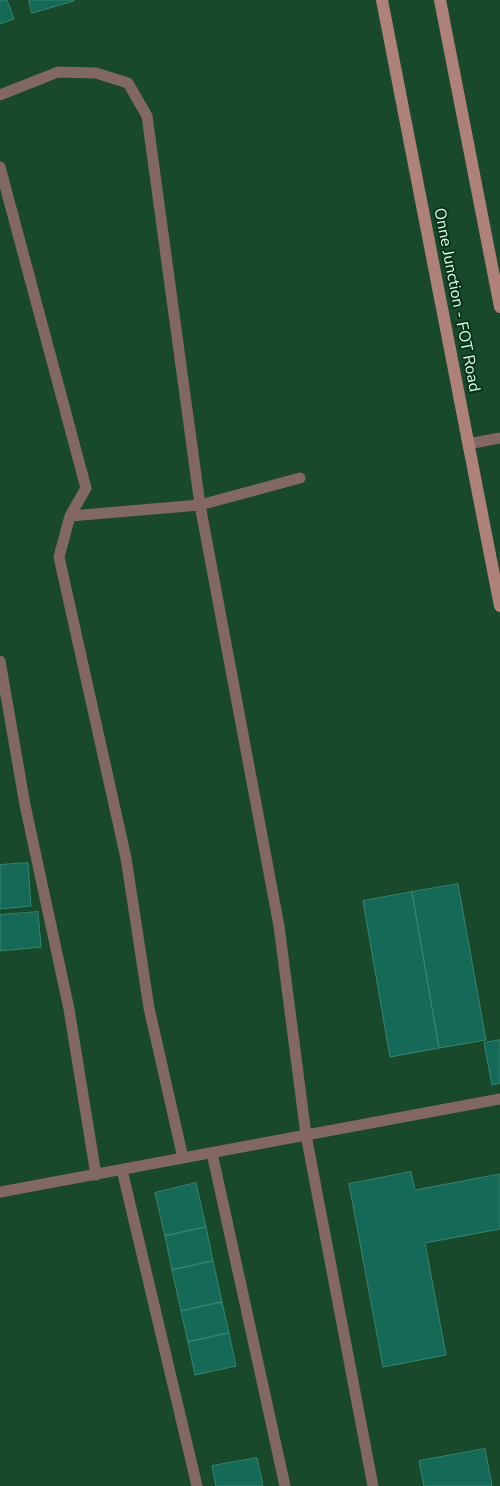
<!DOCTYPE html>
<html>
<head>
<meta charset="utf-8">
<style>
	body { margin:0 }
	canvas { display:block; background:#01401e }
</style>
</head>
<body>
<canvas width="500" height="1486"></canvas>
<script>
const c = document.querySelector('canvas').getContext('2d');
c.lineJoin = 'round';
function fillPath(path, color) { c.fillStyle = color; c.fill(path, 'evenodd'); }
function strokePath(path, color, width, dash) { c.strokeStyle = color; c.lineWidth = width; c.lineCap = dash ? 'butt' : 'round'; c.setLineDash(dash || []); c.stroke(path); }
function drawText(font, color, halo, rows, align = 'center') {
  c.font = font + ' "Nunito Sans",sans-serif'; c.lineWidth = 4; c.setLineDash([]); c.textBaseline = 'middle'; c.strokeStyle = halo; c.fillStyle = color; for (const [text, x, y, turn = 0] of rows) {
    c.save(); c.translate(x, y); c.rotate((+turn || 0) * Math.PI / 180); c.textAlign = isNaN(turn) ? turn : align; if (halo) c.strokeText(text, 0, 0); c.fillText(text, 0, 0); c.restore();
  }
}
fillPath(new Path2D(`
	M0,0H500V1486H0Z`), '#18492a');
const building = new Path2D(`
	M0,0H7L14,19L0,24Z
	M29,0H74V1L32,13Z
	M28,863L31,906L0,909V865Z
	M458,884L486,1040L439,1048L412,892Z
	M412,892L439,1048L390,1057L363,901Z
	M38,912L41,947L0,951V915Z
	M500,1040V1083L492,1085L484,1043Z
	M411,1172L415,1190L500,1174V1229L425,1243L446,1355L383,1367L349,1184Z
	M196,1183L206,1227L165,1236L155,1193Z
	M206,1227L213,1261L172,1270L165,1236Z
	M213,1261L222,1302L181,1311L172,1270Z
	M222,1302L229,1333L188,1342L181,1311Z
	M229,1333L236,1366L195,1375L188,1342Z
	M485,1449L492,1486H424L419,1461Z
	M257,1458L263,1486H216L212,1466Z`);
fillPath(building, '#146a56');
strokePath(building, '#368570', 1);
strokePath(new Path2D(`
	M0,95L58,72L96,73L128,83L147,116L200,505L279,926L306,1135L373,1486
	M0,167L86,488L70,516L59,557L126,858L149,1008L183,1158
	M468,444L500,438
	M70,516L200,505L300,478
	M0,661L25,805L69,1009L96,1175
	M212,1153L285,1486
	M122,1170L197,1486
	M0,1192L500,1099`), '#836761', 11);
strokePath(new Path2D(`
	M382,0L500,606
	M440,0L500,307`), '#af8279', 12);
drawText('16px', '#defbe5', '#073419', [
	["Onne Junction - FOT Road",456,300,79]
]);
</script>
</body>
</html>
